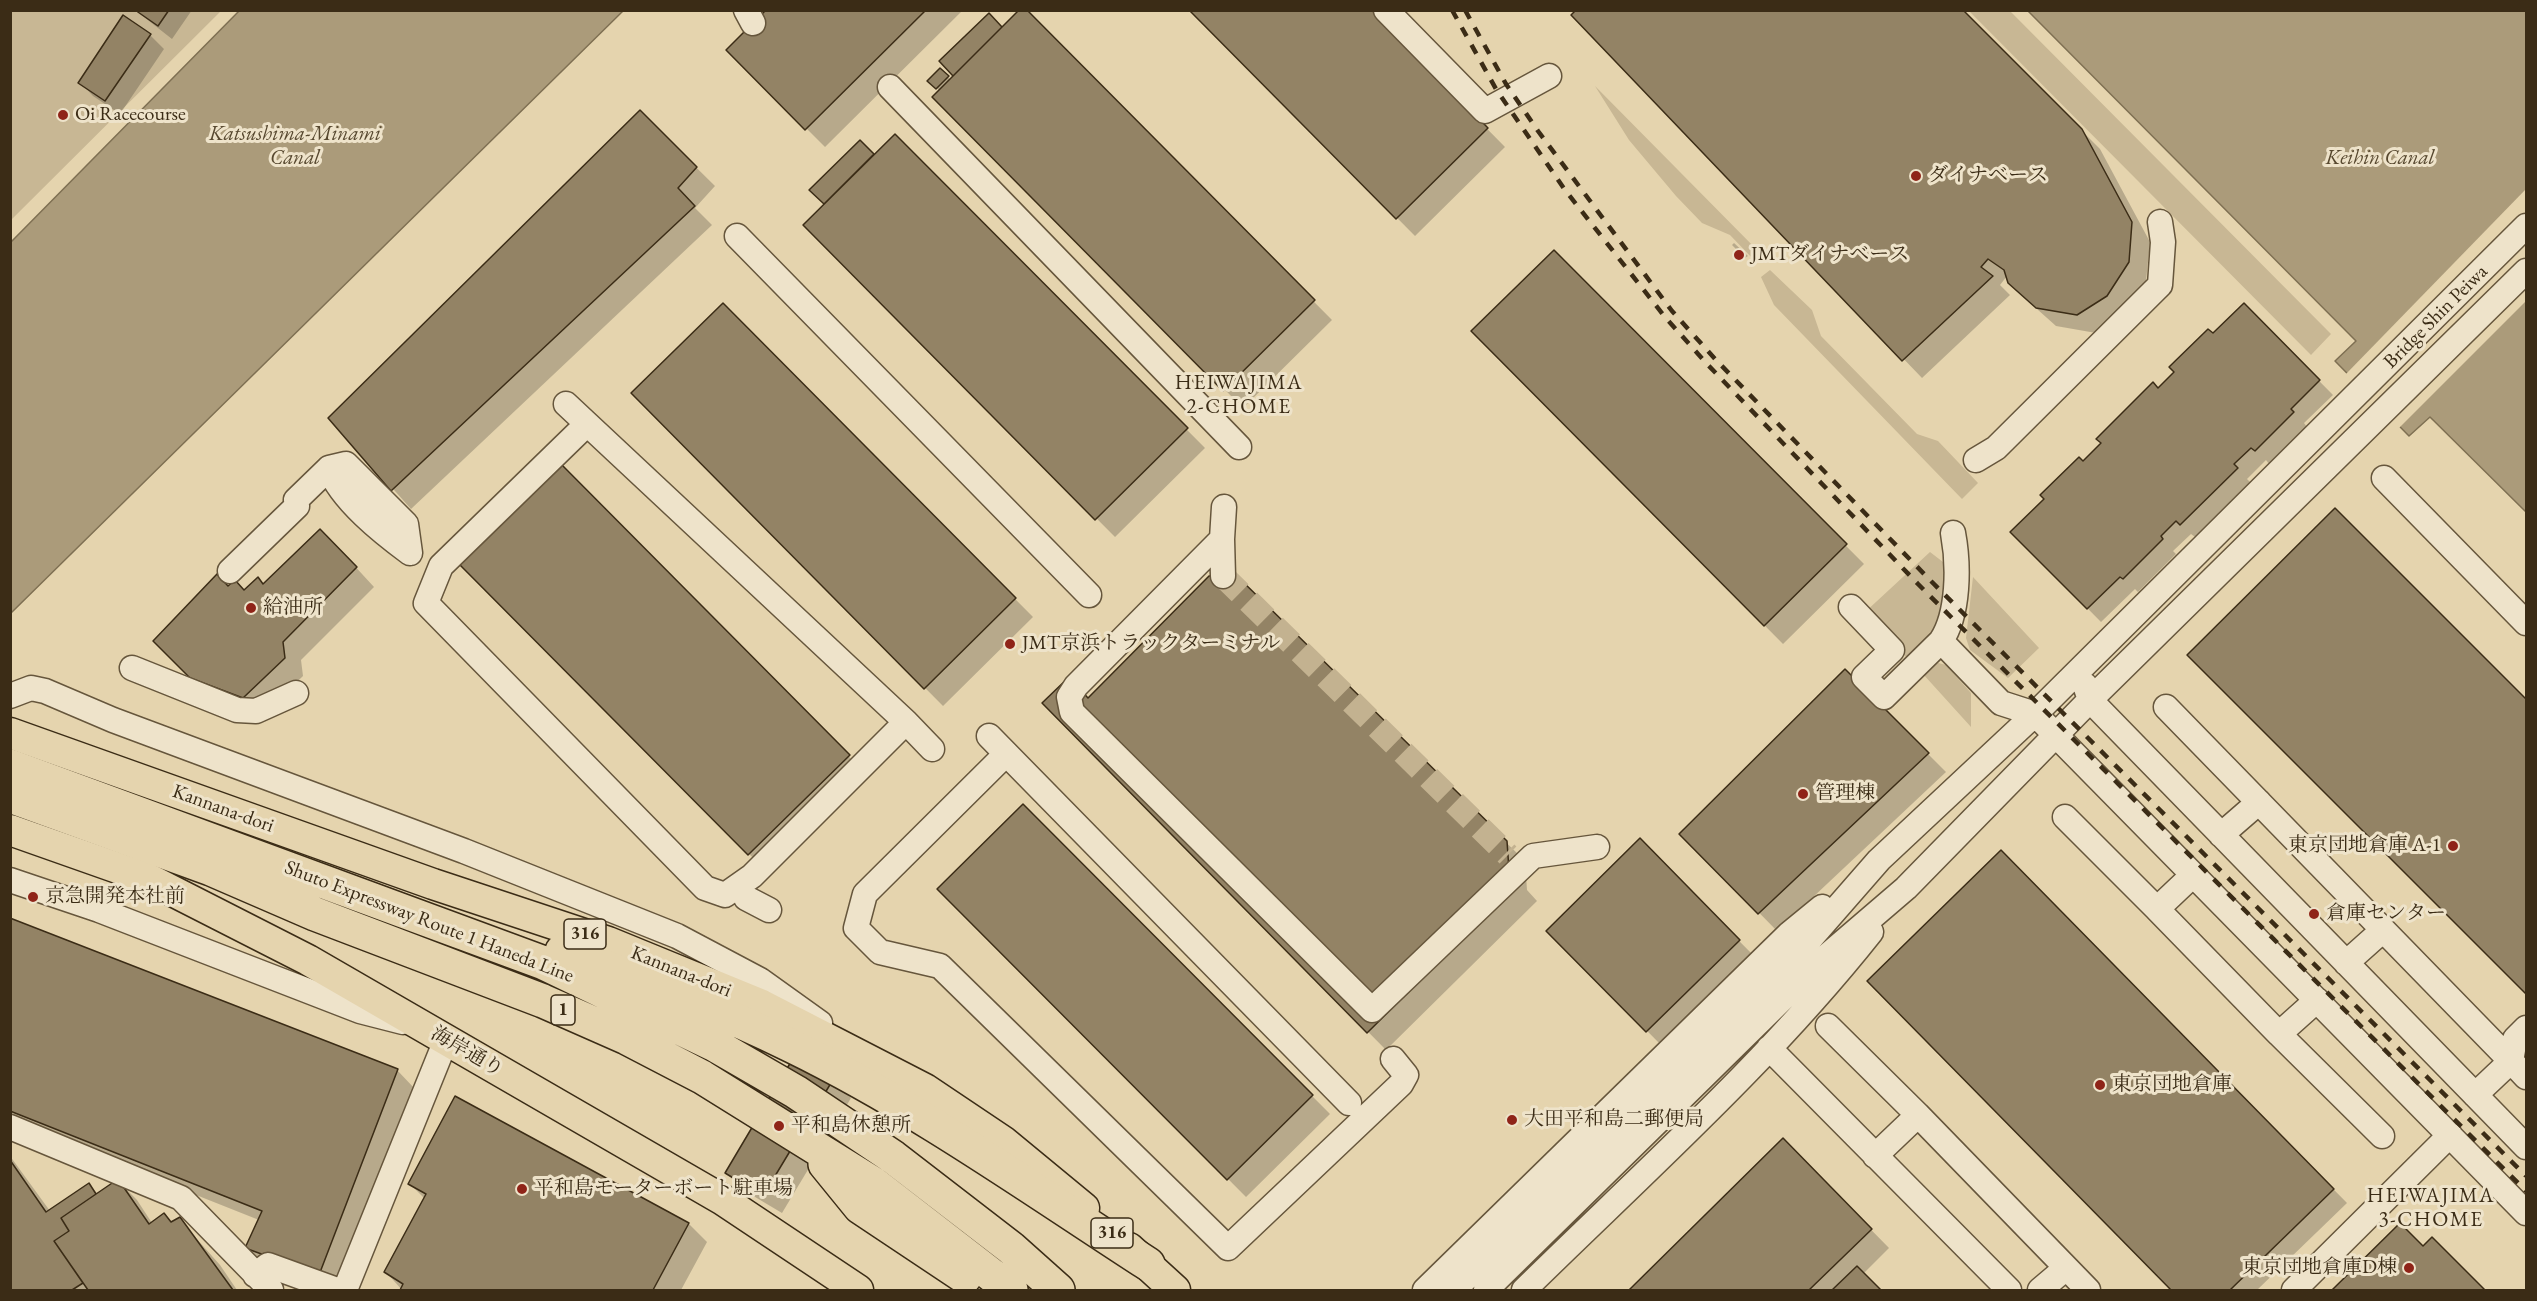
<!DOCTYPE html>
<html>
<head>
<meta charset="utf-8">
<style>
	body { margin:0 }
	#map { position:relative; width:2537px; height:1301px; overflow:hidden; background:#e5d4ae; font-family:"EB Garamond",serif }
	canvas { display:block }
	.frame { position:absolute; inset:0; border:12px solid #3b2c16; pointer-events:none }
</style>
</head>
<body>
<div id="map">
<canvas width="2537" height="1301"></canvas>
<div class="frame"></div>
</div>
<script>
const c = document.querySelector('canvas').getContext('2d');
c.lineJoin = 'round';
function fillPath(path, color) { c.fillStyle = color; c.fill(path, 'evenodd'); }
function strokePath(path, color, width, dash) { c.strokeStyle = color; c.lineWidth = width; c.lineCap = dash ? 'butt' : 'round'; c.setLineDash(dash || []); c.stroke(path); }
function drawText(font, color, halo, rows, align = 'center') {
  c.font = font + ' "EB Garamond","Noto Serif JP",serif'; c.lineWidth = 6; c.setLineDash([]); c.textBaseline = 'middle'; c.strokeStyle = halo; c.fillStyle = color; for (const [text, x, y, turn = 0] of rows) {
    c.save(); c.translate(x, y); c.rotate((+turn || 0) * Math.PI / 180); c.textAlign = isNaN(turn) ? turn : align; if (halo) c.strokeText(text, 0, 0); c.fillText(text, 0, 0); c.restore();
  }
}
fillPath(new Path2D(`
	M11,10L221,11L11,220Z
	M1969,11H2010L2331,334L2311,355Z
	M1595,86L1763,256L1754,260L1730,235L1702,223L1676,196L1629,140Z
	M1770,270L1812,310L1821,336L1917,434L1938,441L1978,483L1962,499L1774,305L1761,277Z
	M1930,552L1943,562L1948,581L1938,641L1909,660L1863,614Z
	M1973,577L2039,648L2008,678L1970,650L1966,638Z
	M1927,660L1946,665L1971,693V727L1923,674Z`), '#c8b794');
const water = new Path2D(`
	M240,10L623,11L11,613V242Z
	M2028,11H2526V512L2430,417L2409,436L2335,361L2356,341Z`);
fillPath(water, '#ab9b7a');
strokePath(water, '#7e6f52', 1.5);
fillPath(new Path2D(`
	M2526,189V301L2398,429L2345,375Z`), '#e5d4ae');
fillPath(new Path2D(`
	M135,10H192L172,39Z
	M768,10H963L825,147L728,50Z
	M1025,10L1332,320L1243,408L934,97L940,91L929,81L940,70L951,80L955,76L941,61L989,15L1003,29Z
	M1191,10H1370L1505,147L1415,236Z
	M1961,10L2100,149L2150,242L2146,281L2125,314L2096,333L2056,326L2028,301L2007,276L2000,285L2010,295L1922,378L1573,15Z
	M124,17L150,35L164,49L120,114L93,96L80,82Z
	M640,112L715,186L695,208L712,225L411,509L330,418Z
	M895,136L1205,448L1115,537L805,225L826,205L811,190L860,142L875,156Z
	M1734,243L1748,256L1745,258L1732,245Z
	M1554,252L1864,564L1783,644L1473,331Z
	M723,305L1033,617L943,706L633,393Z
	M2244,305L2333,395L2304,423L2307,427L2269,464L2266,460L2247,479L2251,483L2195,537L2191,534L2173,551L2176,554L2138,592L2135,589L2101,622L2012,532Z
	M560,465L867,775L768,873L460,563Z
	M2335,510L2526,701V992L2203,668Z
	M339,549L374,587L301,660L303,676L262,716L210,696L155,641L228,588L244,591L264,586Z
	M1236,577L1525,861L1527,890L1537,901L1386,1050L1044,703L1088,699Z
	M1845,671L1946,772L1777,931L1682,834Z
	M1023,806L1330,1114L1246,1197L940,889Z
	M1640,841L1757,959L1665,1049L1548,931Z
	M2001,852L2347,1203L2257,1290H2173L1869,981Z
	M10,920L397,1070L415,1089L338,1290L266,1266L247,1248L259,1220L10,1121Z
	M833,1079L851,1098L782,1213L745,1191L726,1173Z
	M456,1098L689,1224L707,1242L681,1290H402L386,1272L425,1199L409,1183Z
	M1783,1140L1889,1248L1863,1274L1879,1290H1631Z
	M10,1156L50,1211L89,1185L98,1194L118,1181L137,1200L152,1223L164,1215L172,1223L179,1219L220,1265L237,1290H10Z
	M2400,1225L2423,1248L2432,1239L2483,1290H2335Z`), '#0003');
const building = new Path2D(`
	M135,10H169L158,26Z
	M766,10H926L805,130L726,50Z
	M1019,10H1027L1315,300L1223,391L932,97Z
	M1189,10H1372L1488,128L1396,219Z
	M1576,10H1963L2082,129L2132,222L2129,262L2107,296L2077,315L2036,308L2008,283L2004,270L1988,259L1981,267L1993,276L1902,361L1571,15Z
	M989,13L1002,27L953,76L939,61Z
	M123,15L151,34L105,101L78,83Z
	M940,68L949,76L936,89L927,81Z
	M640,110L697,167L678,188L695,206L391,491L328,418Z
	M895,134L1188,428L1095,520L803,225Z
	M860,140L874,154L824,204L809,190Z
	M1554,250L1847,544L1764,626L1471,331Z
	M723,303L1016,598L924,689L631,393Z
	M2244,303L2320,380L2291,409L2294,412L2255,451L2251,448L2234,464L2238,468L2180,525L2176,521L2161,536L2163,539L2123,579L2120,577L2087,609L2010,532L2044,499L2040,495L2079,457L2083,461L2101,443L2096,439L2153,382L2158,388L2174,372L2169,367L2208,329L2213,333Z
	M560,463L850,755L748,855L458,563Z
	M2335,508L2526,699V994L2187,655Z
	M320,529L357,567L283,642L285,658L243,698L190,678L153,641L217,574L228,586L235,580L244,590L258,577L263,584Z
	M1209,576H1237L1507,841L1509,870L1520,882L1367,1033L1042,703L1069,677L1088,698Z
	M1845,669L1929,753L1758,914L1679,834Z
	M1023,804L1313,1095L1227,1180L937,889Z
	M1640,838L1740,940L1646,1032L1546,931Z
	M2001,850L2334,1189L2230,1290H2171L1867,981Z
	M10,918L398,1069L319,1275L245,1248L262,1211L10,1111Z
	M795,1055L834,1078L763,1196L725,1173Z
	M455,1096L689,1223L653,1290H400L403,1284L384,1272L426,1194L408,1184Z
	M1783,1138L1872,1229L1809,1290H1629Z
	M10,1160L46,1212L89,1183L96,1194L61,1218L69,1231L54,1241L83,1283L72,1290H10Z
	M118,1179L149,1224L164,1213L171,1222L180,1217L233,1290H88L54,1241L69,1231L61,1218Z
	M2400,1223L2423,1246L2432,1237L2485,1290H2332Z
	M1857,1266L1881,1290H1832Z`);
fillPath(building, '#938365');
strokePath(building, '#3b2c16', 1.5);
strokePath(new Path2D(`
	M1223,576L1508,855`), '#c3b290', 24, [24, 12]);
const minor = new Path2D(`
	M746,10L753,23
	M1386,10L1485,111L1549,76
	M890,87L1239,447
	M737,236L1089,595
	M566,404L906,722
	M587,424L441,566L426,603L705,888L725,895L752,876L906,722L932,749
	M1976,460L1996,448L2160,285L2163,242L2160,222
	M329,468C341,500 383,533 410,553
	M2384,478L2526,623
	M1224,507L1222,539L1076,686L1069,697L1072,712L1372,1010L1533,856L1597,847
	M1953,533C1959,565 1959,614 1941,641L2001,703L2035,714L2526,1213
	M1222,539L1223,576
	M230,571L297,506L296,500L329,468L346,464L406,524L410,553
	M1851,607L1892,650L1864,677L1884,697L1941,641
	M132,668L237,710L256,711L296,693
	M2085,685L2090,700L2526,1147
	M10,696L31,688L45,691L113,720L464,851L677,936L760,980L820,1023
	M2166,707L2511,1061
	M989,736L1349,1103
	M1006,754L865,894L856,928L880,952L940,966L1228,1248L1401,1084L1406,1075L1393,1059
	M2065,817L2157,909
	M2221,835L2259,802
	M2193,875L2157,909L2279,1034
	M10,880L99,910L360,1011L403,1022
	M746,898L769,910
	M2346,963L2383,930
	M2317,1000L2279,1034L2382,1136
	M1828,1026L1918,1115
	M1769,1048L2009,1290
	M2511,1061L2515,1039L2526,1028
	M2475,1095L2511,1061L2526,1077
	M10,1127L181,1198L271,1290
	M1875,1156L1918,1115L2088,1290
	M255,1275L268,1265L337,1290
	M345,1290L446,1040
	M1425,1290L1789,934L1822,907
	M1454,1290L1803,947L1879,860L2035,714L2526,226
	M1486,1290L1822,960L1906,888L2090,700L2526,271
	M1524,1290C1642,1174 1768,1062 1871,932
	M2040,1290L2066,1268
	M2294,1290L2450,1135`);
const major = new Path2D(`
	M10,733L433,884L608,942L762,1005L925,1089L1004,1142L1084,1208
	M10,830L149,879L308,960L723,1200L858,1290
	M1129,1248L1175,1290`);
const highway = new Path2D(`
	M10,766L544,963L713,1044L796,1092L893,1157L1011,1248L1058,1290
	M10,796L211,869L315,914L543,1001L627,1038L702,1077L874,1184L1011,1290
	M562,951C640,979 717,1009 792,1046C917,1107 1032,1189 1148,1264
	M825,1164L860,1207L965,1277`);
strokePath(minor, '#66563c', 27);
strokePath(major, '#3b2c16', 33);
strokePath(highway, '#3b2c16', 36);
strokePath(minor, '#eee3ca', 24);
strokePath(major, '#e5d4ae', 30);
strokePath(highway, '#e5d4ae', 33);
strokePath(new Path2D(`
	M1452,10L1496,89L1565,190L1665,317L1708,365L1918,584L2526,1191
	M1465,10L1506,84L1538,131L1672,311L1716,360L1930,580L2526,1176`), '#3b2c16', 4.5, [10, 10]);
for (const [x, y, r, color] of [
	[63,115,6,"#8f2418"],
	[1916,176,6,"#8f2418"],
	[1739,255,6,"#8f2418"],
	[251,608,6,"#8f2418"],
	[1010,644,6,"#8f2418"],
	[1803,794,6,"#8f2418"],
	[2453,846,6,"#8f2418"],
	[33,897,6,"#8f2418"],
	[2314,914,6,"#8f2418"],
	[2100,1085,6,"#8f2418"],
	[1512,1120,6,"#8f2418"],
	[779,1126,6,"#8f2418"],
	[522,1189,6,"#8f2418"],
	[2409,1268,6,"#8f2418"]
]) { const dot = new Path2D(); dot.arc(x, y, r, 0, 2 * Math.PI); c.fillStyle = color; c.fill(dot); strokePath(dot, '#eee3ca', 2); }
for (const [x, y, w] of [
	[585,934,42],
	[563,1010,24],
	[1112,1233,42]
]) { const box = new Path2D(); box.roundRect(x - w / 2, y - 15, w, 30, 4.5); c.fillStyle = '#eee3ca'; c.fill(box); strokePath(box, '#3b2c16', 1.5); }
drawText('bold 18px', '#3b2c16', null, [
	["316",585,934],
	["1",563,1010],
	["316",1112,1233]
]);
drawText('20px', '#3b2c16', '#eee3ca', [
	["Oi Racecourse",75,115],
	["ダイナベース",1928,176],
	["JMTダイナベース",1751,255],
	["給油所",263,608],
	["JMT京浜トラックターミナル",1022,644],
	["管理棟",1815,794],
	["東京団地倉庫 A-1",2441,846,"right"],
	["京急開発本社前",45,897],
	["倉庫センター",2326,914],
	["東京団地倉庫",2112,1085],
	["大田平和島二郵便局",1524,1120],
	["平和島休憩所",791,1126],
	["平和島モーターボート駐車場",534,1189],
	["東京団地倉庫D棟",2397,1268,"right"]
], 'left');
drawText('20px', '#3b2c16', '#eee3ca', [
	["Bridge Shin Peiwa",2436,317,-45],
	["Kannana-dori",223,809,20],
	["Shuto Expressway Route 1 Haneda Line",429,922,21],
	["Kannana-dori",681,972,22],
	["海岸通り",467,1052,30]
]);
drawText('italic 21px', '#57482f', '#eee3ca', [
	["Katsushima-Minami",295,134],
	["Canal",295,158],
	["Keihin Canal",2380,158]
]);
c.letterSpacing = '1.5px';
drawText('21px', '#3b2c16', '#eee3ca', [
	["HEIWAJIMA",1239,383],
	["2-CHOME",1239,407],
	["HEIWAJIMA",2431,1196],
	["3-CHOME",2431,1220]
]);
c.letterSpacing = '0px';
</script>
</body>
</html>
